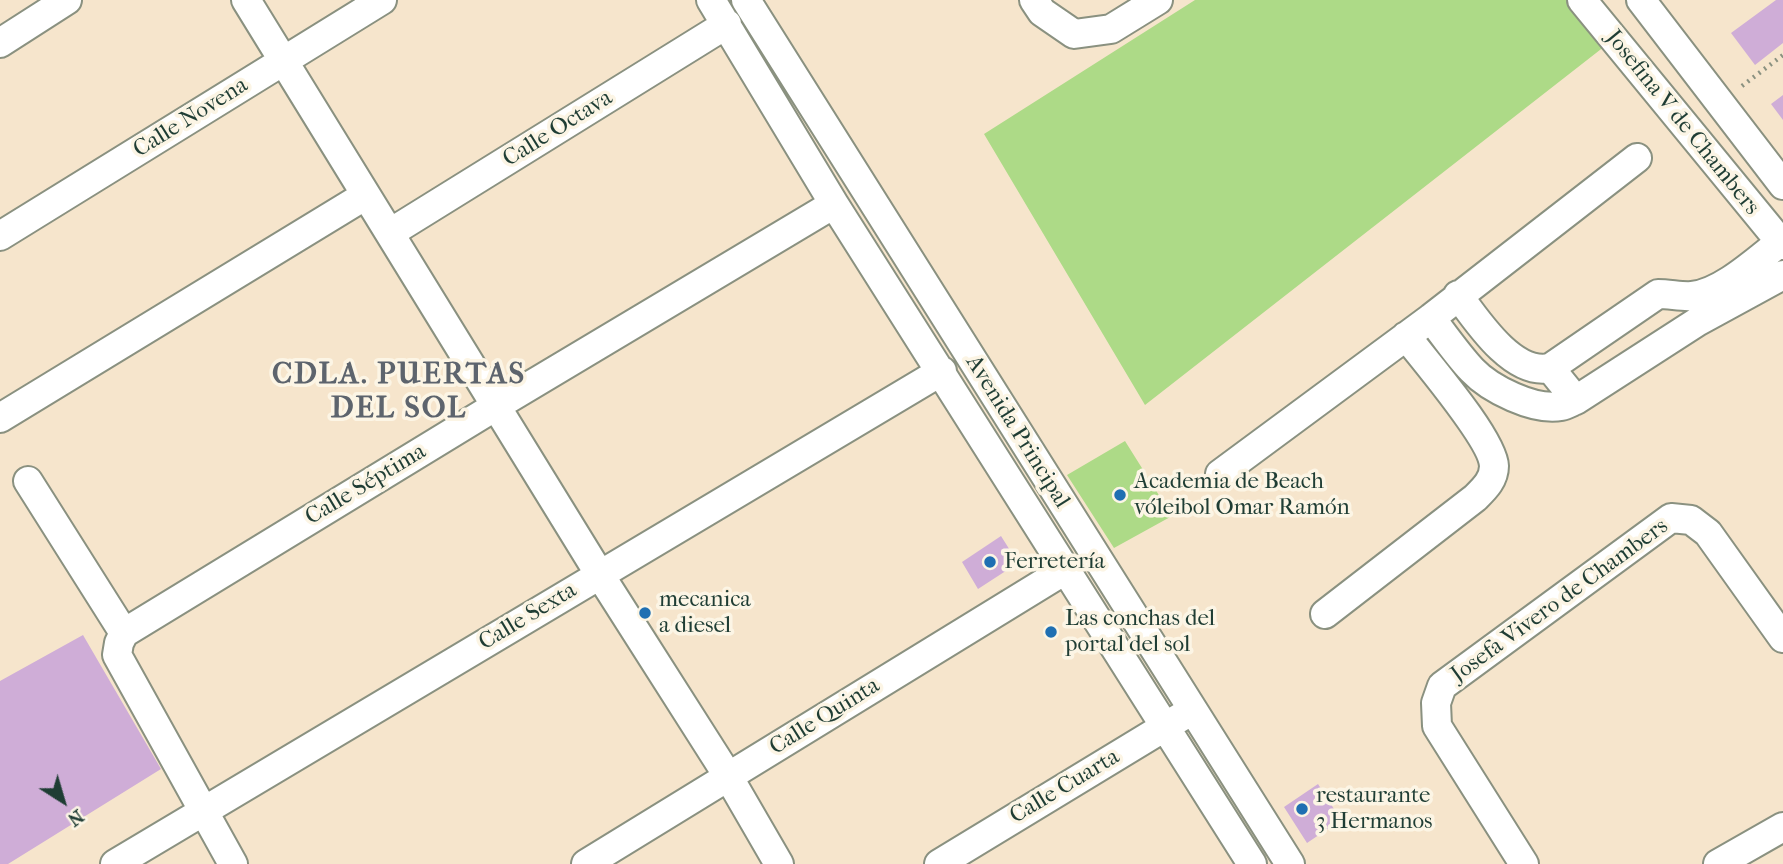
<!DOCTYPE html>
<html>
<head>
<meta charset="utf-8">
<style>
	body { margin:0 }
	#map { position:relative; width:1783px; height:864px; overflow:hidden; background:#f6e5cc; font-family:"IM FELL French Canon",serif }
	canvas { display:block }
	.north { position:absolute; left:28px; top:766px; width:70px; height:70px; -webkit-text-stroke:5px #fcf5e5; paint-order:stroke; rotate:143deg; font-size:19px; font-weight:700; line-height:28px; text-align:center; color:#1f3d34 }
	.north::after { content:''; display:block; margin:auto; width:24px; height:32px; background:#1f3d34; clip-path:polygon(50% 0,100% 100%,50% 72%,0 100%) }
</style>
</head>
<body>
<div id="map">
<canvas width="1783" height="864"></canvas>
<div class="north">N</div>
</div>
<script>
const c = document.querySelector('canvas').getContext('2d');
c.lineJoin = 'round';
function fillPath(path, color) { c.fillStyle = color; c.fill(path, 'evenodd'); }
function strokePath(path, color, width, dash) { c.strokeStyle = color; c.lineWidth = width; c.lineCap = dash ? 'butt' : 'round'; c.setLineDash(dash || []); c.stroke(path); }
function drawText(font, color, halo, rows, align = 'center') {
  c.font = font + ' "IM FELL French Canon",serif'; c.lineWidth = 7; c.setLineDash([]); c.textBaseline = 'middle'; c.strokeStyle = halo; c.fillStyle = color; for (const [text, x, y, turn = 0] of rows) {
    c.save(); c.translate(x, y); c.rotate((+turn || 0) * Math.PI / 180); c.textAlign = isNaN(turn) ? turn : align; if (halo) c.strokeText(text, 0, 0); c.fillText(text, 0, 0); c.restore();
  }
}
fillPath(new Path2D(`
	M1195,0H1584L1614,39L1145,405L984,134Z
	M1125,441L1172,516L1114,548L1067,475Z`), '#adda87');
fillPath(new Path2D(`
	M1776,0H1783V43L1755,65L1731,33Z
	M1783,95V120L1771,104Z
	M1001,536L1018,563L978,589L962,562Z
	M83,635L161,769L8,864H0V681Z
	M1318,784L1341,820L1307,843L1284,807Z`), '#cfadd7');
const minor = new Path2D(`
	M246,0L600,575L728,776L779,864
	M711,0L834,204L1252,864
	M746,0L1290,864
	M1034,0L1042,12L1074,34L1111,29L1158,0
	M1582,0L1783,245
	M1641,0L1783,185
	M0,43L67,0
	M390,233L727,24
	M0,236L382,0
	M1458,295C1477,321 1513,376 1550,368L1658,294C1670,294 1682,297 1692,296C1723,293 1759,258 1783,240
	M1431,318C1444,335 1457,354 1472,370C1490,389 1534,411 1561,406C1566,405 1571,402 1576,400
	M1550,368L1576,400L1697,322L1783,275
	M0,418L366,195
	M1220,474L1431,318L1637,158
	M28,481L124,633
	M1325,614L1475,498C1484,489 1494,480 1494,466C1493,439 1425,361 1406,336
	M115,864L942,371
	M233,864L117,655L119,643L124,633L496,406L834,204
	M586,864L1065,570
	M939,864L1181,717
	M1524,864L1437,726L1436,703L1442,686L1671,518L1691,520L1708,533L1783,638
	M1718,864L1783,827`);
strokePath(minor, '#8a9180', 32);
strokePath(new Path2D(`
	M1742,86L1783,55`), '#8a9180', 4.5, [2, 5]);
strokePath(minor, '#fff', 28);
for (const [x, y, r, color] of [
	[1120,495,7,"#1f6fb2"],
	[990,562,7,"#1f6fb2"],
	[645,613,7,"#1f6fb2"],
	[1051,632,7,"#1f6fb2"],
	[1302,809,7,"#1f6fb2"]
]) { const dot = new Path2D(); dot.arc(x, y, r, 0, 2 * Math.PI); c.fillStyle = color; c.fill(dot); strokePath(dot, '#fcf5e5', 2.5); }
drawText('23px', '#1f3d34', '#fcf5e5', [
	["Calle Novena",191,118,-32],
	["Josefina V de Chambers",1682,123,51],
	["Calle Octava",558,129,-32],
	["Avenida Principal",1017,432,58],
	["Calle Séptima",366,485,-31],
	["Josefa Vivero de Chambers",1560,601,-36],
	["Calle Sexta",528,617,-31],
	["Calle Quinta",825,717,-32],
	["Calle Cuarta",1065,787,-31]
]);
drawText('23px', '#1f3d34', '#fcf5e5', [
	["Academia de Beach",1134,482],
	["vóleibol Omar Ramón",1134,508],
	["Ferretería",1004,562],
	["mecanica",659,600],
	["a diesel",659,626],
	["Las conchas del",1065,619],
	["portal del sol",1065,645],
	["restaurante",1316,796],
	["3 Hermanos",1316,822]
], 'left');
c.letterSpacing = '2px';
drawText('bold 30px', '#5d646d', '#fcf5e5', [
	["CDLA. PUERTAS",399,376],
	["DEL SOL",399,410]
]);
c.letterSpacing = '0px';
</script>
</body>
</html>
